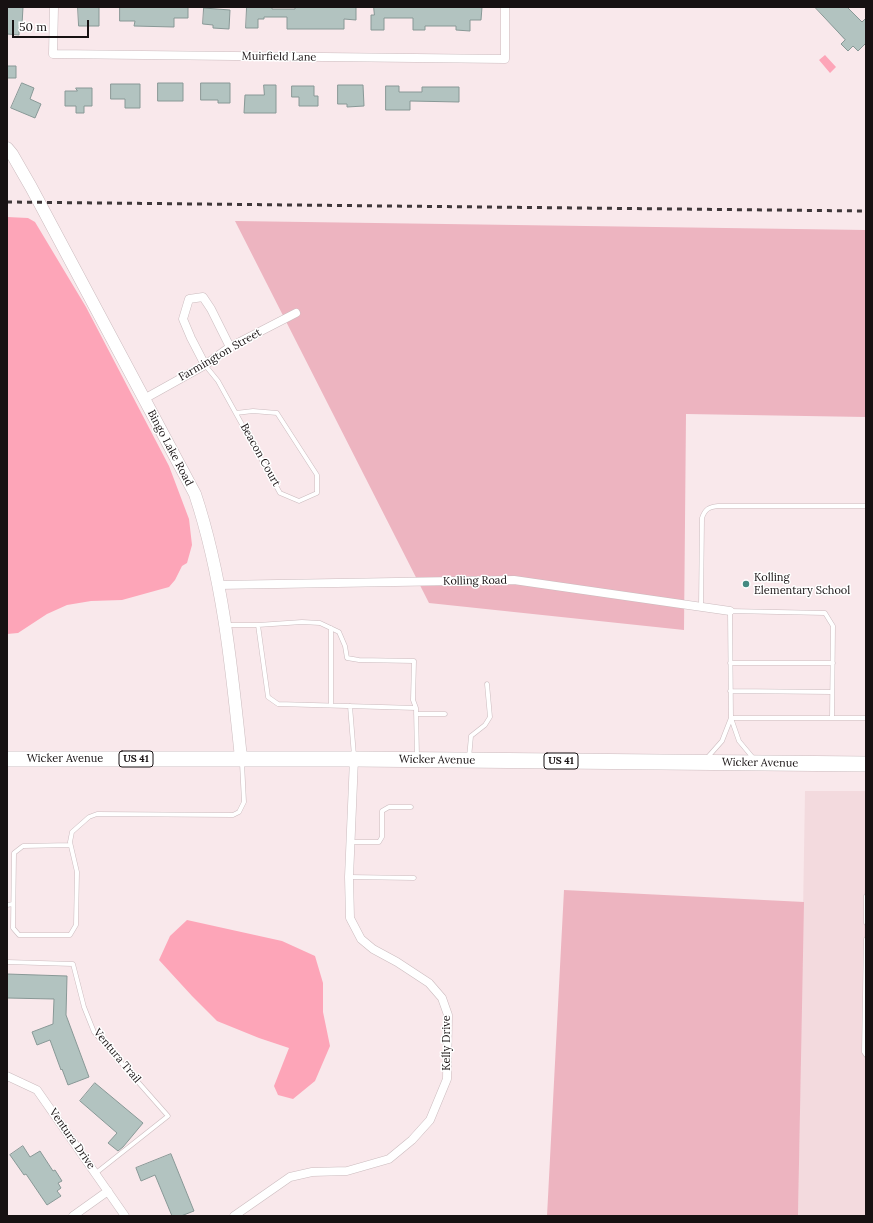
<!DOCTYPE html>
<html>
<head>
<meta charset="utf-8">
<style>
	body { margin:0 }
	#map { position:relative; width:873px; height:1223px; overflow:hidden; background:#f9e8eb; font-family:Lora,serif }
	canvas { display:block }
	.frame { position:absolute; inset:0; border:8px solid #171112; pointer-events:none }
	.scale { position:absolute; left:12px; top:20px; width:77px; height:18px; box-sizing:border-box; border:2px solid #171112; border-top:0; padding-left:5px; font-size:12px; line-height:14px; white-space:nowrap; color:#171112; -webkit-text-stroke:3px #fff; paint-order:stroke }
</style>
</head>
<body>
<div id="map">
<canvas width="873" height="1223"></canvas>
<div class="frame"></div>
<div class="scale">50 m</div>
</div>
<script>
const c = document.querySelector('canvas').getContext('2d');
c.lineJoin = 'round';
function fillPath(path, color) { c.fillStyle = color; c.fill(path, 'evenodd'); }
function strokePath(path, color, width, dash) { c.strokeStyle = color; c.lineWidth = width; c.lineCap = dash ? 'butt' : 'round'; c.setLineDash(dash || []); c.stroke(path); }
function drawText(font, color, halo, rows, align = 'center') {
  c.font = font + ' Lora,serif'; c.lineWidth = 3; c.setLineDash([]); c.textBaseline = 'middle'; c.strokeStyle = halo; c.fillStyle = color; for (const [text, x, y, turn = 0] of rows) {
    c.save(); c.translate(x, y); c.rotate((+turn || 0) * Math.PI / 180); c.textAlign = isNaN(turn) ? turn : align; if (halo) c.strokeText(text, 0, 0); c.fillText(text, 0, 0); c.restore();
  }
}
fillPath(new Path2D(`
	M805,791H866V1216H798Z`), '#f3dade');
fillPath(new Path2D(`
	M235,221L866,230V417L686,414L684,630L429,603Z
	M564,890L804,902L798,1216H547Z`), '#edb4c0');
fillPath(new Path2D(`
	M825,55L836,67L830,73L819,60Z
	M7,217L28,218L35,222L86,307L169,466L189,519L192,545L187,563L182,566L175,580L169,587L122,600L91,601L67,605L47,614L18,633L7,634Z
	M187,920L282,941L315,956L323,983V1012L330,1046L315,1081L293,1099L278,1095L274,1086L289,1048L259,1038L217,1021L192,996L159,960L170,936Z`), '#fda5b8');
const building = new Path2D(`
	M7,7H23L22,25H19V35L7,34Z
	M78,7H99V26H79Z
	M120,7H188V18H174V27L134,26L135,21H120Z
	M247,7H272V9H295V7H356V20L344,19V29H287V17H264V19H258V28H246Z
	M374,7H482L481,20H470V31L456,30V26H425V30H413V18H384V30H371V15H374Z
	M815,7H847L862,22L866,18V43L858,51L853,46L848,51L841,44L845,40Z
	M204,8L230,10L229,29L213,28V25L203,24Z
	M7,66H16V78H7Z
	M22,83L34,88L30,99L41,104L35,118L11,108Z
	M158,83H183V101H158Z
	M201,83H230V103H218V100H201Z
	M111,84H140V108H125V99H111Z
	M264,85H276V113H244L245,95H264Z
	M338,85H363L364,106L347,107V104H338Z
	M292,86H314V96H318V106H299V97H292Z
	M386,86H399V92H422V87H459V102L410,101V110H386Z
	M76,88H92V106H84V113H76V106H65V91H77Z
	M7,974L67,976L66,1015L89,1077L68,1085L62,1069L61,1070L50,1040L37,1045L32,1032L53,1024L54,999L7,998Z
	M95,1083L143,1123L123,1147L118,1151L108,1143L117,1133L80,1101Z
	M23,1146L30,1157L40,1151L53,1171L55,1170L62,1181L58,1183L61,1188L57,1191L61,1196L47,1205L26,1174L24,1175L10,1155Z
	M171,1154L194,1211L181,1216H172L155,1175L141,1181L136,1168Z`);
fillPath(building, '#b2c3c0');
strokePath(building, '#889896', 1);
const lane = new Path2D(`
	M205,365L218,381L280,493L299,501L317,493V475L277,413L253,411L236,413
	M701,607L702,518C705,509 709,507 718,506H866
	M226,625H258L268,697L278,704L416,708L417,757
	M258,625L302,622L320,623L339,632L345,646L347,658L359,660L414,661L413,700L416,708
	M331,628V705
	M730,663H833
	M730,691L832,692
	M350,706L354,756
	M416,714H445
	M731,718H832L833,626L825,613L730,611L731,718L739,741L754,759
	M832,718H866
	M469,758L471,736L485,725L490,717L487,684
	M707,758L722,741L731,718
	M351,842H379L382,837V811L389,807H411
	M70,845L23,846L14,853L13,928L19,935H70L76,925L77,872L70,842L72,832L89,817L97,814L233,815L239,812L244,802L242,763
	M349,877L414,878
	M866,896V923
	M7,905L13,904
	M866,939L864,1052L866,1055
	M7,962L73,964L84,1007L94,1032L168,1116L96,1173`);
const street = new Path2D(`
	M54,7L53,54L505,59V7
	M205,365L191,338L183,319L189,299L203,297L211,309L230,347
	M144,399L205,365L230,347L296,313
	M218,585L514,580L730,611
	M7,1076L37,1090L125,1216
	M73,1216L108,1191
	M234,1216L290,1177L312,1172L347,1171L389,1159L412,1140L430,1120L447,1079L448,1015L442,998L429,983L397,962L373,949L361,939L350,918L349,877L354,759`);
const secondary = new Path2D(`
	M7,148L12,154L31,187L195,494C223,578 232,671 241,758`);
const highway = new Path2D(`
	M7,759H354L866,764`);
strokePath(lane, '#cbbbbe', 5);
strokePath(street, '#cbbbbe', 9);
strokePath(secondary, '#cbbbbe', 13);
strokePath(highway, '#cbbbbe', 16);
strokePath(lane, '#fff', 4);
strokePath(street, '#fff', 8);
strokePath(secondary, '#fff', 12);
strokePath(highway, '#fff', 15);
strokePath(new Path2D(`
	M7,202L866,211`), '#3f3739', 3, [5, 5]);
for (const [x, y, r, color] of [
	[746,584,4,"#448a81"]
]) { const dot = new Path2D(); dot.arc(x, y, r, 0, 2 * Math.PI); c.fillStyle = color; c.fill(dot); strokePath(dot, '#fff', 1.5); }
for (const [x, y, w] of [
	[136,759,34],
	[561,761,34]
]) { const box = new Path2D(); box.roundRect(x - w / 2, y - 8, w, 16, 3); c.fillStyle = '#fff'; c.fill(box); strokePath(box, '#171112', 1); }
drawText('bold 10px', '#171112', null, [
	["US 41",136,759],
	["US 41",561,761]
]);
drawText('11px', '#171112', '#fff', [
	["Muirfield Lane",279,57,1],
	["Farmington Street",220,355,-30],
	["Bingo Lake Road",170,448,62],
	["Beacon Court",260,455,61],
	["Kolling Road",475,581,-1],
	["Wicker Avenue",65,759],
	["Wicker Avenue",437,760,1],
	["Wicker Avenue",760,763,1],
	["Kelly Drive",447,1043,-90],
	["Ventura Trail",117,1056,50],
	["Ventura Drive",72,1139,55]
]);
drawText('11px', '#171112', '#fff', [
	["Kolling",754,578],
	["Elementary School",754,591]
], 'left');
</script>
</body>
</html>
